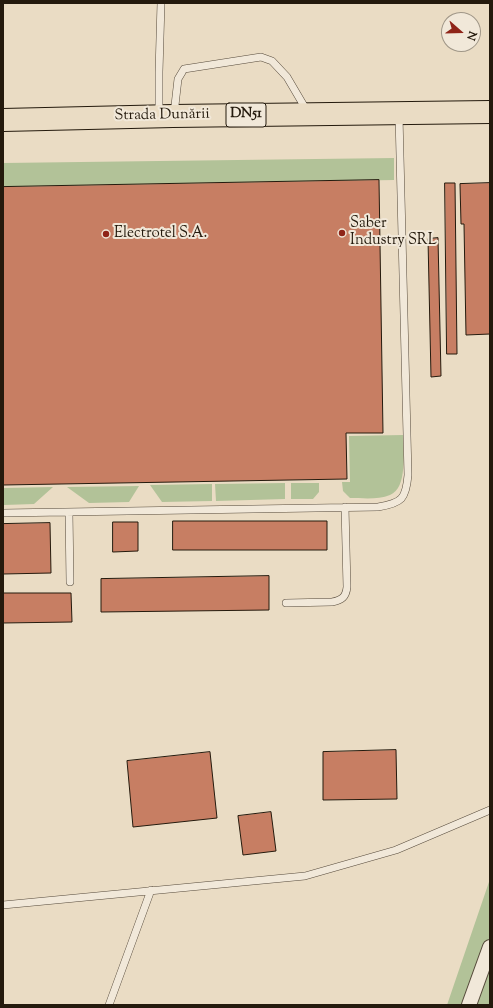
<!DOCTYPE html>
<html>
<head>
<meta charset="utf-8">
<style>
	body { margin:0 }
	#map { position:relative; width:493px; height:1008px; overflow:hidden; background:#eadcc4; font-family:"Sorts Mill Goudy",serif }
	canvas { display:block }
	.frame { position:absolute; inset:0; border:4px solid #241a0d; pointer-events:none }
	.north { position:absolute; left:441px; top:12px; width:40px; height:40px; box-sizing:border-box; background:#f1e8d9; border:1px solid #9f9687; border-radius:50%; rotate:110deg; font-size:11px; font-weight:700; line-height:16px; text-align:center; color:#241a0d }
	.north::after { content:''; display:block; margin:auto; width:14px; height:18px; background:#8f2418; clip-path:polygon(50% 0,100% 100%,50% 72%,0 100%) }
</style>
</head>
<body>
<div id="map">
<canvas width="493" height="1008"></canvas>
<div class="frame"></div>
<div class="north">N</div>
</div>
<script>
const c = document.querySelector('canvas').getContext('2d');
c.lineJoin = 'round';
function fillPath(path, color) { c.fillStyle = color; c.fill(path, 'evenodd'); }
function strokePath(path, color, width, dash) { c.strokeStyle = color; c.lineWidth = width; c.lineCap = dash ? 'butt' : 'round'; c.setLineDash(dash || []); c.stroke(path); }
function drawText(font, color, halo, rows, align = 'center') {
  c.font = font + ' "Sorts Mill Goudy",serif'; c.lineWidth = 4; c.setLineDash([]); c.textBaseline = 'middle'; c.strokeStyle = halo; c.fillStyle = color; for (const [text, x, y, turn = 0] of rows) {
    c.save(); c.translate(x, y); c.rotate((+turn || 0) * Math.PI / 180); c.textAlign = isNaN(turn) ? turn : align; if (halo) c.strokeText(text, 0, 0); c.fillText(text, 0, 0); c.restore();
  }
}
fillPath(new Path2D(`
	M394,158V180L3,187V163Z
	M403,435C403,451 408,488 390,495C378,500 362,498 350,498L343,491L342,482H350L349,436Z
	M285,483V499L216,501L215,484Z
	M291,483H319V492L313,499H291Z
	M212,484V501L162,502L150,485Z
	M139,486L129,502L89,503L67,487Z
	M53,487L34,504L4,505V488Z
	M490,879V1005H447Z`), '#b2c298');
const building = new Path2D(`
	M379,180L383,433H346L347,479L3,485V187Z
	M445,183H455L457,354H447Z
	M490,183V334L466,335L464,224H461L460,184Z
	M438,238L441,376L431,377L428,239Z
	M173,521H327V550H173Z
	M113,522H138V551L113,552Z
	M50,523L51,573L3,574V524Z
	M269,576V610L101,612V579Z
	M3,593H71L72,622L3,623Z
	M396,750L397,799L323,800V752Z
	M210,752L217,818L133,827L127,761Z
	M271,812L276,851L243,855L238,816Z`);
fillPath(building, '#c77e63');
strokePath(building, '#241a0d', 1);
const service = new Path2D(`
	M174,114L178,79L184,69L261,57L272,61L287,77L307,111
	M159,115V72L161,3
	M69,512L70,582
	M3,513L378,507C402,503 406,499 408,475L399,116
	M286,603L332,602C342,600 346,597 347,587L345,507
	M3,905L305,876L396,850L490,810
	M109,1005L151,890`);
const minor = new Path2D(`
	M469,1005L490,947`);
const primary = new Path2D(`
	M3,120L173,116L490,112`);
strokePath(service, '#564a3b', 8);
strokePath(minor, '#564a3b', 16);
strokePath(primary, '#241a0d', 24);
strokePath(service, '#f1e8d9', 7);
strokePath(minor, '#f1e8d9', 14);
strokePath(primary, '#eadcc4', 22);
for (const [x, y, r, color] of [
	[342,233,4,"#8f2418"],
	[106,234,4,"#8f2418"]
]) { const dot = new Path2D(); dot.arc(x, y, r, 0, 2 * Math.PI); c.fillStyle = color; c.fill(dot); strokePath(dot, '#f1e8d9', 1.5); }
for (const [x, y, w] of [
	[246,115,40]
]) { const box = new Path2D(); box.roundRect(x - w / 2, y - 12, w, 24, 3); c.fillStyle = '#f1e8d9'; c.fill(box); strokePath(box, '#241a0d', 1); }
drawText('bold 14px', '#241a0d', null, [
	["DN51",246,115]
]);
drawText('15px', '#241a0d', '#f1e8d9', [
	["Strada Dunării",162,116,-1]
]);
drawText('15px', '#241a0d', '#f1e8d9', [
	["Saber",350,224],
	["Industry SRL",350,241],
	["Electrotel S.A.",114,234]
], 'left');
</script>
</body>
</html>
